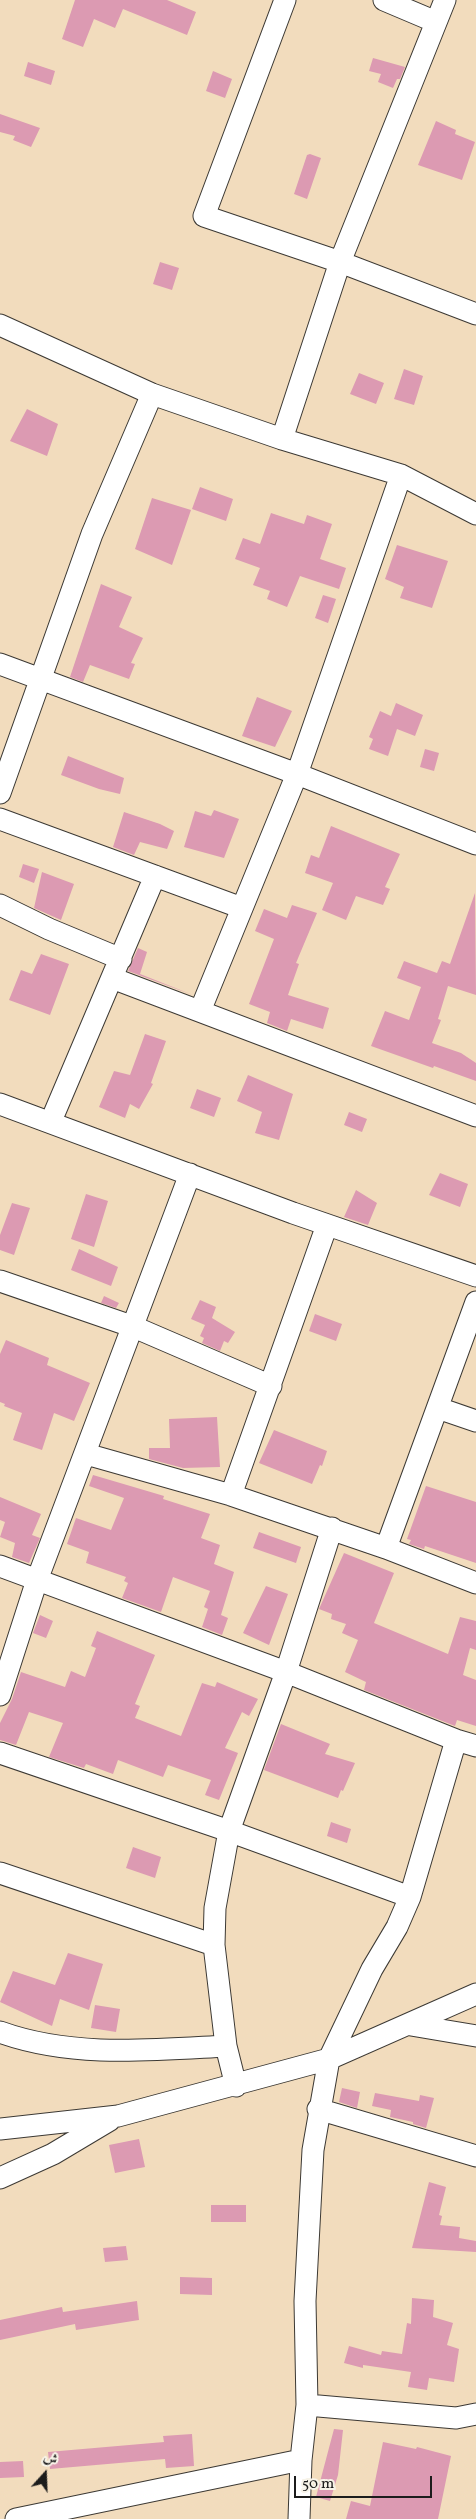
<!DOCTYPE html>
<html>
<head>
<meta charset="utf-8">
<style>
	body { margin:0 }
	#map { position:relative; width:476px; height:2519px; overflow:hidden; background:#f2dcbd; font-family:Vollkorn,Amiri,serif }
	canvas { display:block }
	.north { position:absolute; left:20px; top:2449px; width:50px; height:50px; -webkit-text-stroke:4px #f7f3e8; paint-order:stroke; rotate:20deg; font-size:14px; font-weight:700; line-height:20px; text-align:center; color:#1c1c1c }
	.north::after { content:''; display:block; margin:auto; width:18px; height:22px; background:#1c1c1c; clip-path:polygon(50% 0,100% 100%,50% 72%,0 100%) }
	.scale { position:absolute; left:294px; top:2476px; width:138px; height:22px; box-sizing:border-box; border:2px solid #1c1c1c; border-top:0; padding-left:6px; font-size:15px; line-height:18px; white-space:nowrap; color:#1c1c1c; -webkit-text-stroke:4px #f7f3e8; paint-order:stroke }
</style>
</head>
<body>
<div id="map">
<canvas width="476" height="2519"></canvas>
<div class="north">ش</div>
<div class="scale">50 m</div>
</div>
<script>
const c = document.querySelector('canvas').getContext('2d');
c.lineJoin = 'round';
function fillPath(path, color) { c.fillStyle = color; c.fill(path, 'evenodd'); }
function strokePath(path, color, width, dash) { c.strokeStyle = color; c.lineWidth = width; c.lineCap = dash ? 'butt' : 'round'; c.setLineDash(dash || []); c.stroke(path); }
fillPath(new Path2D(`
	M75,0H167L196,12L187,35L123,9L115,28L94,19L83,47L62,39Z
	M373,58L405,67L400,79H397L393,88L378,82L381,74L369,71Z
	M28,62L55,71L51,85L24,76Z
	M213,71L232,79L225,98L206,91Z
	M0,114L40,128L31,147L13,140L15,136L0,132Z
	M436,121L456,130L455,134L475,142L462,180L418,165Z
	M310,154L321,158L307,199L294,194L307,155Z
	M160,262L179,268L172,290L153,284Z
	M404,369L423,376L414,405L394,399Z
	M359,373L384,383L376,404L350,394Z
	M27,409L58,424L47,456L10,441Z
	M200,487L233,499L226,521L192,509Z
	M152,498L191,510L172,565L135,549Z
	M271,513L304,524L307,515L332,524L320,559L346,568L339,589L300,576L287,607L267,599L270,591L253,585L260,568L235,559L243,538L260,544Z
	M397,545L448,561L432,608L400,598L404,587L385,579Z
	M101,584L132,597L119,627L143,638L131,663L135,664L129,679L90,665L83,682L70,677Z
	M323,595L336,599L328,623L315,618Z
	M257,697L292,711L275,747L242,736Z
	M396,703L423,715L415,736L397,729L388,756L369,749L373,739L369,737L380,711L391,716Z
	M425,749L439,753L434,771L420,767Z
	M68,756L124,778L120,794L99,789L61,775Z
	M214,810L239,819L224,858L184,847L195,811L211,816Z
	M124,812L160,824L174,831L167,849L140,842L134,855L113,847Z
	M331,826L400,854L385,887L390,889L383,905L356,896L346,920L322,910L333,883L305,873L311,855L319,858Z
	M23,864L39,869L34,883L19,877Z
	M42,872L74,884L61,920L34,908Z
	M475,893L476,995L448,986L438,1019L441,1020L432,1043L461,1053L476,1063V1081L434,1066L433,1068L371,1046L385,1011L409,1020L421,987L397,978L404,961L437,973L442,961L450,964Z
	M292,905L317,913L296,963L299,964L288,995L329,1008L323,1029L291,1019L287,1031L267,1023L270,1012L249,1004L274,939L255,931L264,909L287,918Z
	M138,948L147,952L140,974L193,995L128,971Z
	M41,954L69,964L50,1015L9,1000L21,970L32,974Z
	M145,1034L166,1041L151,1083L153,1084L139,1109L130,1104L125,1118L99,1107L114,1071L130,1075Z
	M248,1075L293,1094L279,1140L255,1133L262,1112L237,1101Z
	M197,1089L221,1098L214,1117L190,1108Z
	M349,1112L367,1119L362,1132L344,1125Z
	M440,1173L468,1184L460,1207L429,1195Z
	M356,1190L377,1203L368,1225L344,1217Z
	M86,1194L108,1201L94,1247L71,1239Z
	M12,1203L30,1208L14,1255L0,1250V1235Z
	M79,1249L118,1267L111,1286L71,1270Z
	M104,1296L119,1303L116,1308L101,1303Z
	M200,1300L216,1307L212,1318L235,1332L228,1343L224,1341L220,1351L202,1343L204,1338L200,1336L205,1325L191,1319Z
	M315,1314L342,1324L336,1341L309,1331Z
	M6,1340L49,1358L47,1365L90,1383L74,1421L54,1413L42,1450L13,1440L22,1413L4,1406L5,1404L0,1402V1354Z
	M217,1417L220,1467L183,1468L149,1459V1448H170L169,1419Z
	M274,1430L327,1451L322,1466L320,1465L312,1484L259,1463Z
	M93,1475L154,1493L164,1496L163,1499L210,1514L201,1538L220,1545L214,1564L234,1572L221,1615L228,1618L222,1635L202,1627L208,1609L204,1607L210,1591L173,1577L161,1612L122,1598L128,1583L124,1581L126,1577L86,1563L89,1552L67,1544L76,1518L111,1530L124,1498L89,1486Z
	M426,1486L476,1502V1563L425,1546L424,1549L409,1544L411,1540L407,1539Z
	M0,1497L41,1514L32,1535L40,1538L29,1563L12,1557L15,1543L0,1537L5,1522L0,1520Z
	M259,1532L301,1547L296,1563L253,1548Z
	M344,1553L394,1573L374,1623L448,1654L460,1617L476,1621V1650L470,1648L463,1675L476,1680V1726L457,1720L455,1726L364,1690L366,1682L345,1672L358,1640L342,1633L346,1624L331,1619L332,1614L319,1609Z
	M266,1586L288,1594L269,1645L243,1633Z
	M40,1615L53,1621L46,1638L33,1633Z
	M97,1631L155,1655L135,1704L140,1706L135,1718L181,1736L202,1683L215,1687L217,1682L258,1699L249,1716L242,1712L225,1748L238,1753L219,1800L205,1795L211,1780L168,1765L163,1777L118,1760L113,1774L86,1764L84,1768L49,1757L63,1723L29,1712L16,1745L0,1740V1723L12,1699L21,1672L65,1687L71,1671L85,1677L96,1648L91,1646Z
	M281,1724L330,1744L325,1754L355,1763L343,1791L341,1790L338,1798L264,1770Z
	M331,1822L351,1829L347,1843L327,1836Z
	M133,1847L161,1857L155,1878L126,1868Z
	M68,1953L103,1964L89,2010L60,1999L52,2026L0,2002L13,1971L55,1985Z
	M95,2005L120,2009L116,2032L91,2028Z
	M342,2088L360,2092L357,2108L339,2102Z
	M375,2093L419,2101L420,2095L434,2098L426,2128L413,2124V2122L390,2117L391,2110L372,2106Z
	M139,2139L145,2167L115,2173L109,2145Z
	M429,2182L446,2187L439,2215L442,2216L440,2225L460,2227L459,2238L476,2241V2252L412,2248Z
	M211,2205H246V2222H211Z
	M126,2246L128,2260L105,2262L103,2248Z
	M180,2277L212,2278V2295L180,2294Z
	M412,2298L434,2300L433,2317L453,2323L447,2345L459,2349L454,2382L429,2378L427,2390L408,2387L411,2372L363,2365V2368L344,2363L349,2346L381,2355L382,2351L402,2354L407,2323L411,2324Z
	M137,2301L139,2320L76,2330L75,2324L0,2340V2320L62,2307L63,2312Z
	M334,2429L343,2430L338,2475L330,2501L316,2497Z
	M192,2434L194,2466L166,2468L165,2459L50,2469L48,2452L164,2442L163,2436Z
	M383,2442L416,2449L417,2447L451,2456L438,2519H346L351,2501L370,2506Z
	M23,2461L24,2477L0,2478V2462Z`), '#dc9ab2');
const minor = new Path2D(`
	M285,0L204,216L340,262L476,314
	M384,0L436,22
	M0,325L152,394L282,439L401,475L476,514
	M282,439L340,262L445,0
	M0,664L297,774L476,844
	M0,793L92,534L152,394
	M0,819L242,908
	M0,905L49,929L121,959
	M112,978L476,1116
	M200,1011L297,774L401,475
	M0,1104L293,1213L476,1276
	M51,1121L155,876
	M0,1281L134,1327L271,1386
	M438,1408L476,1421
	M86,1454L231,1495L386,1548L476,1583
	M231,1495L327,1225
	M386,1548L476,1302
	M0,1566L286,1672L456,1740L410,1897L397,1927L372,1969L329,2059L313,2150L305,2301L307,2405L301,2460L16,2519
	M0,1695L37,1580L190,1174
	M456,1740L476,1746
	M0,1753L229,1831L410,1897
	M0,1873L214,1945L226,2046L236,2086
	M214,1945L215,1908L229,1831L286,1672L332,1528
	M411,2025L476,2036
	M0,2032C72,2058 151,2050 226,2046
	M318,2109L476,2156
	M0,2129L118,2116L329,2059L476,1994
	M0,2178L53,2154L110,2120
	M307,2405L456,2418L476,2414
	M299,2519L301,2460`);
strokePath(minor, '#3c3934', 23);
strokePath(minor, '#fff', 21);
</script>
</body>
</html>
